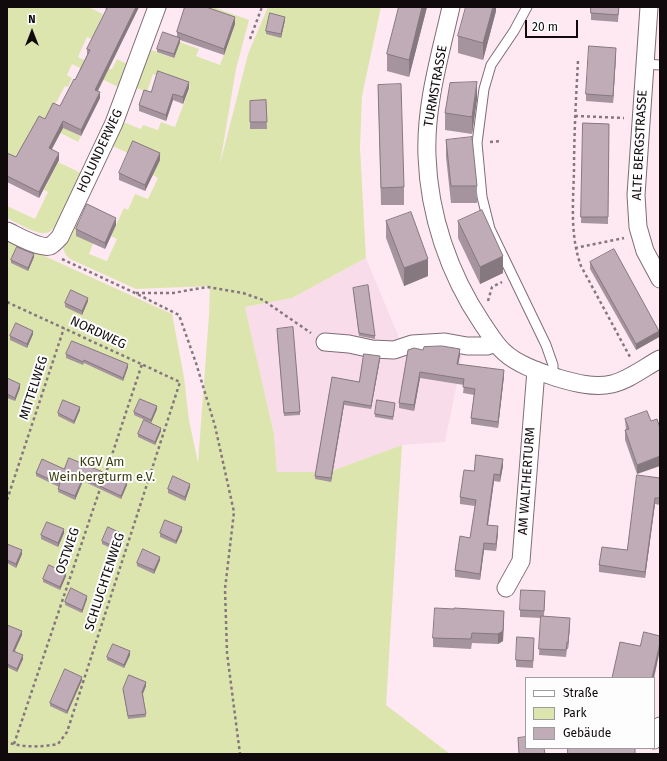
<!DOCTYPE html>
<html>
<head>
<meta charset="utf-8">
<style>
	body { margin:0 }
	#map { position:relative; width:667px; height:761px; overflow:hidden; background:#fee9f3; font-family:"Fira Sans",sans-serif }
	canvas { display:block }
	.frame { position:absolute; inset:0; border:8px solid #110a0d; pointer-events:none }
	.legend { position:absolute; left:525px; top:677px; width:130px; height:72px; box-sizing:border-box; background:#fdfdfd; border:1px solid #9f9c9d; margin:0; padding:5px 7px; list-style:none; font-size:12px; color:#110a0d }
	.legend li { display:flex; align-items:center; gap:8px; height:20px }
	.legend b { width:20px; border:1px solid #9f9c9d }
	.north { position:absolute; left:12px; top:12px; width:40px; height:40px; -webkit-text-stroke:3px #fdfdfd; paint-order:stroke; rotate:0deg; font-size:11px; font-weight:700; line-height:16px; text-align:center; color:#110a0d }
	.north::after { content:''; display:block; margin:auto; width:14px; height:18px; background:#110a0d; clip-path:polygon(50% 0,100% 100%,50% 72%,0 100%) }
	.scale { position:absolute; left:525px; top:20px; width:53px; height:18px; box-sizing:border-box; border:2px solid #110a0d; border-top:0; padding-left:5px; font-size:12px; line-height:14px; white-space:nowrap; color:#110a0d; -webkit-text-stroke:3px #fdfdfd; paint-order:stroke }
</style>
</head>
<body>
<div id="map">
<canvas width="667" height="761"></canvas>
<div class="frame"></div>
<ul class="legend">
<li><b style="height:5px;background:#fff"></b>Straße</li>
<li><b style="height:11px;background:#dde5af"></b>Park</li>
<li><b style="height:11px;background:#c0acb6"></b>Gebäude</li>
</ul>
<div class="north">N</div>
<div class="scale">20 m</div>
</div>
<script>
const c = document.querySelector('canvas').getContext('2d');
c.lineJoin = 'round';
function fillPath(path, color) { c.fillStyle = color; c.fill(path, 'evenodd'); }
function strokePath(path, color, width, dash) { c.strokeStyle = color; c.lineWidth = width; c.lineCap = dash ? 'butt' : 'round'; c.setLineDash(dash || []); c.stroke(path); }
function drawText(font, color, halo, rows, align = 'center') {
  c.font = font + ' "Fira Sans",sans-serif'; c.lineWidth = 4; c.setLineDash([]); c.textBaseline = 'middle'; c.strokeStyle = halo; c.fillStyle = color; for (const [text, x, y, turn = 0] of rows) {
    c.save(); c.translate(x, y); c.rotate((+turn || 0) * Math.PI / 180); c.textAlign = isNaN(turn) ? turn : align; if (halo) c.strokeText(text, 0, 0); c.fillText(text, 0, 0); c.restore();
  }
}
fillPath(new Path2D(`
	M366,258L400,340L463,354L445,442L402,445L329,472H277L274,434L245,307L292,298Z`), '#f9dcea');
fillPath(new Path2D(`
	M7,7H88L103,14L92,39L87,37L78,57L92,64L98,63L110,69H112L117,59L127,64L118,87L72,64L67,75L72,78L68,87L65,86L47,120L81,136L78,142L39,122L7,182Z
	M188,7H213L249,20L236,69L220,164L248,54L268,7H381L362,96L360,147L366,258L292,298L245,307L274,434L277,472H329L402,445L386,705L450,754H7V239L172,314L184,377L189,420L198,463L209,315L210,286L136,289L70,259C56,247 67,235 73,221L81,224L93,244L89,254L107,261L117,239L111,236L124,208L128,210L135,194L148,199L158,178L153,175L159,160L130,154L110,145L121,121L141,129L143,125L158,130L161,122L175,127L190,87L153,74L147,92L134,87L149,49L173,58L180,42L199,49L196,56L220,65L235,24Z
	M58,162L81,173L57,223C54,227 51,233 45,233C37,235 16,222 7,218V206L35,219L48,192L44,190Z`), '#dde5af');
const lane = new Path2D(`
	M527,7L514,31L491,65L484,89L477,143L482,197L490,229L546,345L553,365V376
	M645,64L660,65`);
const street = new Path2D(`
	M451,7C440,56 425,105 427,156C429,215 449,274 482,323C489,333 495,344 504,352C518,365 540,372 558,378C575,383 594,388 612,384C629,380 645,367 660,359
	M649,7L636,195L638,227L645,251L660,279
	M7,231C16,235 40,249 50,246C54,244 57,240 60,237L114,123L157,7
	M325,342L349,344L372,349L394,350L412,344L445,342L467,346H487L495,343
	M506,588L521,561L536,370
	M654,740L660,726`);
strokePath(lane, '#7f6c76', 11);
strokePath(street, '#7f6c76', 19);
strokePath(new Path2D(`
	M250,39L262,7
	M578,61C576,98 574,135 574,172C573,203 570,236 581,266L630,357
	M575,116L624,118
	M490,142L502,141
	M575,248L624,238
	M62,259L135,293L179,315L196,363L215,426L234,512L225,589L227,653L240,754
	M136,293H173L207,287L243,293L263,300L311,333
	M488,301L492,287L502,282
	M7,302L180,382L67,732L58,744C41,747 23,748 7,742
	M105,476L142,364
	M7,500L64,328
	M14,744L101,486`), '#85777e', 2.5, [3, 3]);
strokePath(lane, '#fff', 9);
strokePath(street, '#fff', 17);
fillPath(new Path2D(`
	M102,7H139L98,91L100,98L81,136L63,128L52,149L59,160L39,198L7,182V153L16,157L45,119L60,106L75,80L87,55V49L107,9Z
	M185,7H209L208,8L235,24L224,55L180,40V42L174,58L157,52V49L177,37V32Z
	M399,7H427L409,77L387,71V54Z
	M496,7V11L483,60L458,53V36Z
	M591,7H619L618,22L591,20Z
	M285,20L281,38L266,34V31Z
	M616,55L613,103L586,101V94Z
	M378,85L404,187V205H381Z
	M189,88L183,104L173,100L166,121L139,111V105L151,92Z
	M477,99L472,134L445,130V113Z
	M266,100L267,129H250V101Z
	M583,123L609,124L608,224L581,223Z
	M446,140L477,186V203H451L446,157Z
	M160,160L145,191L119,180V173Z
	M386,221L428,276L404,286L386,238Z
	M458,221L503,273L480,284L458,238Z
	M116,225L105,249L76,236V229Z
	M34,257L28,271L11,263V260Z
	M590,262L659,337L636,350L590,269Z
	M353,288L375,336V339L359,336Z
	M88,301L82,315L65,307V303Z
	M277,332L300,412V415L284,416Z
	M33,334L27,348L10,340V336Z
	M408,350L460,355L458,364L504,376L498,428L471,424V418L474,395L463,393L464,385L420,378L414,411L399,408V403Z
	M66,354L128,367L123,381L84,363L83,365L66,358Z
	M380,359L371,409L344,405L331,482L315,479V476L332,377L359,382Z
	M7,378L20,388L15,401L7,398Z
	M395,406L393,420L375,417V414Z
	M157,409L151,423L134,415V412Z
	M80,410L74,424L58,416V413Z
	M625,419L651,421L637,474L625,440V430H626Z
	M161,431L155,445L138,437V434Z
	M503,466L500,482L494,481L488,525L498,533L496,551L484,550L480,580L455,577V570L470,538L475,506L460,504V497L474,471Z
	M64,469L127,485L121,499L83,481L75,500L58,492L59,487L36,476V473Z
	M660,478V505L655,504L645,578L599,572V565L627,550Z
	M190,487L185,501L168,493V489Z
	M182,531L176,544L160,537V533Z
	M64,533L58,547L41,539V535Z
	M125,538L119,552L102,544V541Z
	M7,544L22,554L16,568L7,563Z
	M160,560L154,574L137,566V563Z
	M66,576L60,590L43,582V579Z
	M545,598L544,616L570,624L568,649H567L566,657L539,655L541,618L520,617V610Z
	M87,599L82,613L65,605V602Z
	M504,621L503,641L498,644L472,643L471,649L433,647V638Z
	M7,625L22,635L15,651L23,659L17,672L7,667Z
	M534,645L533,668L516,667V660Z
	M130,655L124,668L107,660V657Z
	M82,680L67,714L50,706V703Z
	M146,686L143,694L146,717L128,719L123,689Z`), '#a5949d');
fillPath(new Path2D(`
	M136,7H139L95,96V90Z
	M422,7H427L409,77V60Z
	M493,7H496V11L483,60V43Z
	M235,17V24L224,55V49Z
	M285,17V20L281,38V34Z
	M180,38V42L174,58V54Z
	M616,48V55L613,103V96Z
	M189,82V88L183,104V97Z
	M477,82V99L472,134V117Z
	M100,92V98L81,136V130Z
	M173,94V100L166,121V115Z
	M63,121V128L49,154V148Z
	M59,153V160L39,198V192Z
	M160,153V160L145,191V185Z
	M116,218V225L105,249V243Z
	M34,254V257L28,271V268Z
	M503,256V273L480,284V267Z
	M428,259V276L404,286V268Z
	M88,298V301L82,315V311Z
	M33,331V334L27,348V344Z
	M659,331V337L636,350V344Z
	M460,349V355L457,370V364Z
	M380,356V359L371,409V406Z
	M128,364V367L123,381V378Z
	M504,370V376L498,428V422Z
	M420,372V378L414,411V405Z
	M20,384V388L15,401V398Z
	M344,401V405L331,482V478Z
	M157,406V409L151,423V420Z
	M80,407V410L74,424V421Z
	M161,428V431L155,445V442Z
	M660,456V466L637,474V465Z
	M503,459V466L500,482V475Z
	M494,474V481L487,531V525Z
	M83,478V481L75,500V496Z
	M127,482V485L121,499V496Z
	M190,484V487L185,501V497Z
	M655,498V504L645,578V572Z
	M498,526V533L496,551V544Z
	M182,527V531L176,544V541Z
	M64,529V533L58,547V543Z
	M125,535V538L119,552V549Z
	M484,543V550L480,580V574Z
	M22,550V554L16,568V564Z
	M160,557V560L154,574V570Z
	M66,573V576L60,590V587Z
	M87,596V599L82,613V610Z
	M504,611L503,641L498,644V634Z
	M570,618V624L568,649V643Z
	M22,631V635L13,654V651Z
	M660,643V650L654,678H652Z
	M130,651V655L124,668V665Z
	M23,655V659L17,672V669Z
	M82,677V680L67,714V711Z
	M146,682V686L142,695V692Z`), '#86787f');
const building = new Path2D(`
	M108,7H136L95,90L100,92L81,130L63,121L49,148L59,153L39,192L7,176V153L16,157L39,116L45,119L53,103L60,106L74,79L75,80L90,50L87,49Z
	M185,7H206L235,17L224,49L177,32Z
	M399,7H422L409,60L387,54Z
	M466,7H493L483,43L458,36Z
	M591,7H619L618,15L591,13Z
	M270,13L285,17L281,34L266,31Z
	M163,32L180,38L174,54L157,49Z
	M589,46L616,48L613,96L586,94Z
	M158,71L189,82L183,97L173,94L166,115L139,105L144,90L151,92Z
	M477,82L472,117L445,113L450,83Z
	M401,84L404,187L381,188L378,85Z
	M266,100L267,122H250V101Z
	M583,123L609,124L608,217H581Z
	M472,137L477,186H451L446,140Z
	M133,141L160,153L145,185L119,173Z
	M87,204L116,218L105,243L76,229Z
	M482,210L503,256L480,267L458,221Z
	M411,212L428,259L404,268L386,221Z
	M17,247L34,254L28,268L11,260Z
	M614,249L659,331L636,344L590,262Z
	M368,285L375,336L359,333L353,288Z
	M71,290L88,298L82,311L65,303Z
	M16,323L33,331L27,344L10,336Z
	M293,327L300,412L284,413L277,329Z
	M72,341L128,364L123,378L84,360L83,362L66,354Z
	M442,346L460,349L457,364L504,370L498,422L471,418L475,389L463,387L464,379L420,372L414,405L399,403L408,350L414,348L423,350L424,347Z
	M364,354L380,356L371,406L344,401L331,478L315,476L332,377L359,382Z
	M7,378L20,384L15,398L7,394Z
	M140,399L157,406L151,420L134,412Z
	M63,400L80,407L74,421L58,413Z
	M377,400L395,403L393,417L375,414Z
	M647,411L651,421L657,419L660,428V456L637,465L625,430L629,429L625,419Z
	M144,420L161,428L155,442L138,434Z
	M476,455L503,459L500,475L494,474L487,525L498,526L496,544L484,543L480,574L455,570L460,536L470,538L476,500L460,497L464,470L474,471Z
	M69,458L127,482L121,496L83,478L75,496L58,489L60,484L36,473L42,459L64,469Z
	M637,475L660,478V498H655L645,572L599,565L602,547L627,550Z
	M173,476L190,484L185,497L168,489Z
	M165,520L182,527L176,541L160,533Z
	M47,522L64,529L58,543L41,535Z
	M108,527L125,535L119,549L102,541Z
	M7,544L22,550L16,564L7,560Z
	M143,549L160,557L154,570L137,563Z
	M49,565L66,573L60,587L43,579Z
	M71,588L87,596L82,610L65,602Z
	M521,590L545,591L544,611L520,610Z
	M435,608L454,609V608L504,611L503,631L498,634L472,633L471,639L433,638Z
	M541,616L570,618L568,643L567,642L566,650L539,649Z
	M7,625L22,631L13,651L23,655L17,669L7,664Z
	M644,632L660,636V643L652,678H612L620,642L640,646Z
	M517,637L534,638L533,661L516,660Z
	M113,644L130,651L124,665L107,657Z
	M65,669L82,677L67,711L50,703Z
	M129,675L146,682L142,692L146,714L128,716L123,689Z
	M526,737V748H544L545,754H519L518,738Z
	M568,748H635V754H568Z`);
fillPath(building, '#c0acb6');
strokePath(building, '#86787f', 1);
drawText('13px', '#110a0d', '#fdfdfd', [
	["TURMSTRASSE",436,86,-80],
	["ALTE BERGSTRASSE",640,145,-87],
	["HOLUNDERWEG",100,151,-65],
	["NORDWEG",98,333,25],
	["MITTELWEG",34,388,-72],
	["AM WALTHERTURM",527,481,-86],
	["OSTWEG",68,551,-71],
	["SCHLUCHTENWEG",105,582,-72]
]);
drawText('13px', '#3a3e0f', '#fdfdfd', [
	["KGV Am",102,462],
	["Weinbergturm e.V.",102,477]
]);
</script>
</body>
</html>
